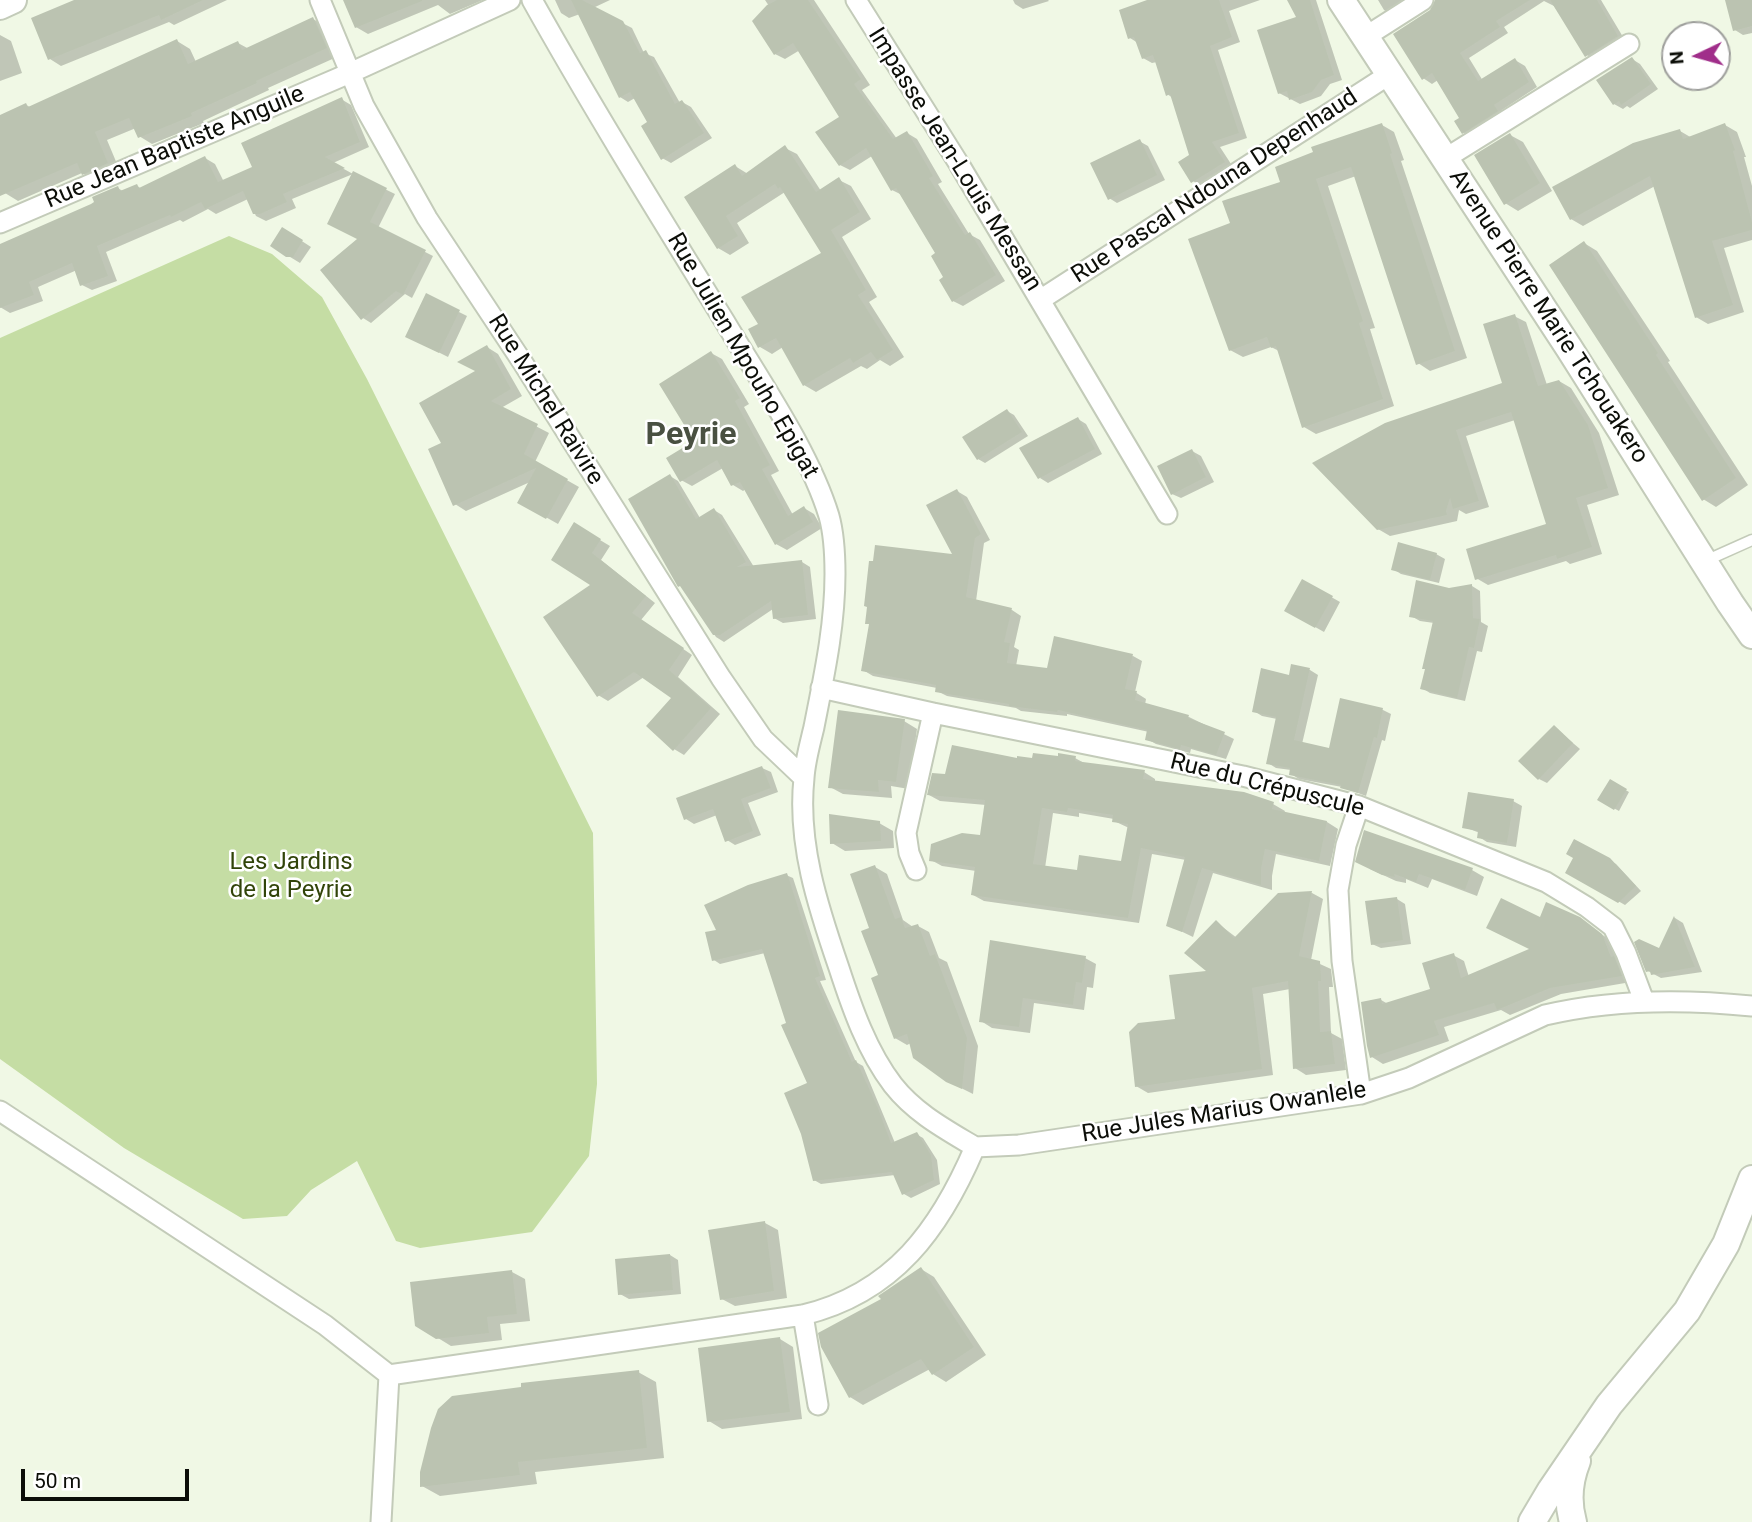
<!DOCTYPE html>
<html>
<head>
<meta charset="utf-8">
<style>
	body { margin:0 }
	#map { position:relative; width:1752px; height:1522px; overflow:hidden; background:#f0f8e5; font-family:Roboto,sans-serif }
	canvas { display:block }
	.north { position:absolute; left:1661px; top:21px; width:70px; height:70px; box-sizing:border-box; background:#fff; border:2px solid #9e9f9c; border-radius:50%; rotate:265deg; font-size:19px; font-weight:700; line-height:28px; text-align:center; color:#0c0e08 }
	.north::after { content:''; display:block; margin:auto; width:24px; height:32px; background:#a02e8a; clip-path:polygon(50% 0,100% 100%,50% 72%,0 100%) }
	.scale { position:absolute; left:21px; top:1469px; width:168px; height:32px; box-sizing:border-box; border:4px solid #0c0e08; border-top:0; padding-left:9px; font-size:21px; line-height:24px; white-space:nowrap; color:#0c0e08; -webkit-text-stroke:5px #fff; paint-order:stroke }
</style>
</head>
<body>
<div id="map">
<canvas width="1752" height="1522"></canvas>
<div class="north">N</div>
<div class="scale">50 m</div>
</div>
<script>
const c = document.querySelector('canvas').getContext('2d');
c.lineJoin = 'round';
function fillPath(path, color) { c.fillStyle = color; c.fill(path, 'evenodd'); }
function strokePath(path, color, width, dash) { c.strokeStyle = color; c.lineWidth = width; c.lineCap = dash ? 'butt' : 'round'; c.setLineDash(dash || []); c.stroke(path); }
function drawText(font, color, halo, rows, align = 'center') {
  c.font = font + ' Roboto,sans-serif'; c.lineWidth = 5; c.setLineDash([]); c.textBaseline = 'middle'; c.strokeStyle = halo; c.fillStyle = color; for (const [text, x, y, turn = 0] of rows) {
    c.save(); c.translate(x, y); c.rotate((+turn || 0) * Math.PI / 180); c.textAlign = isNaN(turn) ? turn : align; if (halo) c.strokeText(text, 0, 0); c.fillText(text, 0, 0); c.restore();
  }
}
fillPath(new Path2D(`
	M229,236L272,254L322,297L367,379L593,833L597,1084L589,1156L532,1232L420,1248L396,1241L357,1161L311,1190L287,1216L243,1219L124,1148L0,1059V338Z`), '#c5dda4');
fillPath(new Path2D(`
	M77,0H227L174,25L169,22L61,66L50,59Z
	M345,0H483L450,14L438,5L368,34L356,27Z
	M555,0H610L593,8L632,28L644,53L654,57L680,103L682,102L691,107L712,138L671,163L662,158L649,122L635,98L628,102L620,97L580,14L569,18L561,13Z
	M765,0H814L870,85L862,90L897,139L907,133L917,139L942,182L938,184L969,234L980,240L1005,281L963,306L953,301L938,254L902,195L892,190L872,156L850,170L840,165L841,117L800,50L785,59L775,54L769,6Z
	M1013,0H1048L1049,1L1023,9L1015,4Z
	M1153,0H1260L1229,11L1240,42L1218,50L1247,138L1220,147L1233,167L1202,187L1193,181L1191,156L1173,98L1167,94L1157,62L1152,63L1143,58L1138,43L1130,38Z
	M1289,0H1316L1342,80L1330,84L1321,96L1300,104L1279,93L1299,18Z
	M1378,0H1409L1392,15L1384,10Z
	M1453,0H1601L1626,42L1596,61L1587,55L1554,6L1544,1L1504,27L1508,33L1469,58L1483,81L1515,60L1525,66L1537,87L1502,110L1506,117L1472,138L1463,132L1462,119L1438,80L1432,84L1423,78Z
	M1730,0H1752V33L1743,35L1735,30Z
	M313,19L327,27L339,56L268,88L269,90L203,121L204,123L152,144L139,136L136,128L107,140L120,171L97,181L82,173L18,201L5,193L0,181V116L26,105L30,107L177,41L190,49L196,62L238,43L249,49Z
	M0,35L11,41L22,73L0,81Z
	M1632,59L1640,64L1658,89L1630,108L1627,106L1623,109L1614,104Z
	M341,99L351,105L369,147L333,163L353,174L292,199L296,208L266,221L256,216L248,199L216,214L208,209L183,222L180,220L106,252L117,281L92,290L82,285L77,270L38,287L43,301L10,313L0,307V245L92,206L118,188L124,192L137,186L142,189L205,158L215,164L224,182L254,168Z
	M1382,125L1394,132L1404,160L1401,161L1467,358L1430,371L1418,363L1356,176L1328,186L1375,328L1370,329L1394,406L1316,434L1304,427L1279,351L1271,347L1243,357L1230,350L1232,224L1282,183Z
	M1725,125L1737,132L1746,157H1744L1752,186V240L1724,248L1744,312L1708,324L1696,317L1655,186L1583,226L1571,219L1680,131L1692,138Z
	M1510,135L1523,142L1552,191L1518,211L1505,203Z
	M1139,141L1148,146L1165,180L1117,203L1109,198Z
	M785,148L797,154L821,191L839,180L851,186L871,219L842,237L877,297L869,302L904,357L890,366L880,360L867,369L861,366L816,392L804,385L783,347L772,354L760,347V325L824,253L785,192L737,223L749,243L730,255L718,248L735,166L748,174Z
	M354,174L395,194L378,228L433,256L412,298L405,294L371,323L363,318L360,239Z
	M291,234L311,247L300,263L272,246Z
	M1584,243L1597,251L1670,361L1668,362L1748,485L1716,507L1703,499Z
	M459,312L467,316L448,357L416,341Z
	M1514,316L1526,322L1547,385L1559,381L1571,388L1599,433L1619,495L1587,505L1602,554L1570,564L1566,561L1488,585L1476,578L1549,525L1515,420L1466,436L1489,507L1466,514L1459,510L1457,521L1390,536L1378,529L1315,463L1504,384Z
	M487,347L498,354L522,396L501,408L549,433L535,462L579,487L558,524L519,502L530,482L466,511L455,504L443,443L478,372Z
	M711,353L722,359L749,404L744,407L779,471L771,475L793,515L804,508L814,514L822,528L787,550L776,544L746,489L743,491L733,485L723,468L692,486L681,480L697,442Z
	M1007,411L1014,415L1028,436L985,463L978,459Z
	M1078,419L1086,424L1102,454L1048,483L1040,478Z
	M1192,451L1201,456L1214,482L1181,498L1172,494Z
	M670,476L678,481L700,518L714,510L722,515L754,567L802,562L810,567L816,619L783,623L774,618L773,609L724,642L716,637L683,588Z
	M957,491L967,497L990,540L984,543L976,601L1012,610L1021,616L1014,647L1019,650L1016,666L1048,670L1133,656L1142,661L1135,692L1146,699L1145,705L1189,717L1234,739L1226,759L1191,749L1190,753L1156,744L1147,739L1149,732L1067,714V716L1021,711L1016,708L947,696L937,691V688L873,676L863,670L955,556Z
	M575,525L610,546L601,560L655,603L641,620L692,655L678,677L720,714L684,755L674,749L673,698L644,677L608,701L598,695L594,585Z
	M1436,554L1445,559L1439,583L1401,574L1393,569Z
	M1303,581L1340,602L1324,632L1287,611Z
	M1472,586L1480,591L1481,622L1488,626L1482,652L1477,651L1465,701L1430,693L1422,688L1434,623L1420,621L1411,616L1449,590Z
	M1293,666L1310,670L1318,675L1302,744L1330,751L1341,700L1383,710L1391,714L1385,741L1382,740L1366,796L1342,787L1299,779L1291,774V770L1276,768L1268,763L1277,719L1262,716L1254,711L1290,677Z
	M904,721L917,729L909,789L891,786L892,798L843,794L830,787Z
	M1554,727L1580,749L1547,783L1539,779Z
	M1075,758L1086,764L1144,772L1155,779V782L1273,804L1285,811L1284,814L1327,822L1338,829L1330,866L1276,854L1272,876V890L1213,873L1193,937L1168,925L1186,860L1152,854L1139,923L984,901L973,895L976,871L942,866L931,860L981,837L986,805L940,801L929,795L947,775L1019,760ZM1053,813L1079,817V813L1114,819V821L1129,828L1123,863L1079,872L1045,868Z
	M762,768L771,772L778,792L748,803L761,835L735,845L727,840L717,815L694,824L686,819Z
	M1610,781L1629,792L1619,811L1599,800Z
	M1513,801L1522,806L1516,847L1487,842L1479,837L1480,833L1464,827Z
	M879,823L893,831L894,848L845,851L832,843Z
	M1575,841L1616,864L1641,891L1625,905L1567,872L1575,857Z
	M875,867L887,874L903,920L913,927L918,926L929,932L939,958L947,962L978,1046L973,1094L947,1081L911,1043L907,1045L895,1038L872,929Z
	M1370,869L1472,870L1484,877L1477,896L1432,879L1428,888L1406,879V883L1396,881Z
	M786,875L793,878L826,980L820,981L856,1062L863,1066L895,1143L916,1134L923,1138L937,1160L940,1184L911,1198L904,1194L895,1175L821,1184L814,1180L809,1083L765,953L720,964L714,960L718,931Z
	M1312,893L1323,899L1311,960L1331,969L1333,987H1329L1331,1033L1342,1039L1346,1070L1306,1075L1295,1068L1290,989L1263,994L1273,1075L1148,1093L1136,1086L1211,972L1216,922L1237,938L1279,895Z
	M1397,899L1405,904L1411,944L1381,948L1372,944Z
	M1675,918L1683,923L1702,972L1661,978L1648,971Z
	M1579,919L1613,942L1631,982L1561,994L1510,1015L1501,1010L1444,1027L1449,1041L1383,1064L1372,1057L1381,1000L1388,1004L1432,990L1453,955L1464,961L1469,977L1532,950Z
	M1085,958L1096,964L1093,988L1087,987L1084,1010L1034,1003L1030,1033L992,1028L981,1021Z
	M765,1223L778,1230L787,1298L735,1306L722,1299Z
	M670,1255L678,1260L681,1294L629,1299L620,1294Z
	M921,1269L934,1277L986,1355L946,1382L933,1374L930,1369L863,1405L850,1397L883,1300Z
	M512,1272L525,1279L530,1321L500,1324L502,1340L451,1346L417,1325Z
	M780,1339L793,1347L802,1419L722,1429L709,1421Z
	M638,1372L656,1382L664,1458L535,1472L537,1484L440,1496L422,1486Z`), '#0003');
fillPath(new Path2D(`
	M74,0H203L161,20L159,15L48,60L31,18Z
	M343,0H422V1L355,28Z
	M571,0H582L623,21L640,53L646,50L675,104L682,100L704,133L661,160L641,126L647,122L630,92L619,98Z
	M777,0H808L861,79L854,84L893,139L907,131L933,176L929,178L965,235L970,232L996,275L952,302L939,280L943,277L931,256L935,253L896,188L891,191L866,148L839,166L815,132L839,117L793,43L774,55L752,21L767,5Z
	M1147,0H1219L1232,37L1210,46L1239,133L1212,142L1225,162L1191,183L1178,162L1189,155L1170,94L1166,96L1153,55L1142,59L1134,37L1128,39L1119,10Z
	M1287,0H1310L1334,75L1321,80L1312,92L1289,100L1287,91L1278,94L1257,30L1296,17Z
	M1435,0H1530L1496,21L1500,27L1460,53L1478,81L1515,58L1529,82L1494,105L1498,111L1462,134L1454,121L1459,118L1432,73L1422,80L1393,34L1430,10Z
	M1550,0H1597L1618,36L1585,57Z
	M1725,0H1752V26L1733,31Z
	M313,17L327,48L256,81L257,83L191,113L192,116L138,138L129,118L95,132L108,163L82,175L77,163L0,196V115L26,103L28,107L177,39L188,64L238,41L242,50Z
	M1632,57L1651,84L1621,105L1619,101L1613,105L1596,80Z
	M342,97L360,142L325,157L345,168L283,194L287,202L260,214H253L243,191L205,209L201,202L171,217L170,215L97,246L108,276L80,286L72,263L29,282L34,295L0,308V244L91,204L94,202L92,197L118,186L120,191L137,184L139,188L205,156L218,182L252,167L241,143Z
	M1382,123L1392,153L1390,154L1455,351L1416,365L1351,167L1316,179L1363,321L1359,323L1383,399L1302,428L1276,346L1271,348L1267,337L1229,351L1188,239L1230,223L1222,201L1280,182L1275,167L1313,152L1311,147Z
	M1725,123L1735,150L1733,151L1752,222V230L1712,241L1733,305L1695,318L1650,176L1570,220L1552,187L1633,143L1680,129L1683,139Z
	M1510,133L1540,183L1504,205L1474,155Z
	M1140,139L1157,175L1108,200L1090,163Z
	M785,145L816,192L839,177L860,212L831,230L866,290L858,295L893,350L877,360L871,352L853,363L850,358L803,386L776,338L758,348L748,329L758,324L741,297L821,253L780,187L778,189L775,184L726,216L738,236L717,249L684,197L735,164L742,176Z
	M353,171L387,188L370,222L426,250L403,295L396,291L361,320L320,270L357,239L327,224Z
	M282,227L303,240L293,257H286L270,246Z
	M1584,241L1658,353L1656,355L1736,478L1702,501L1549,265Z
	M426,293L460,310L439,353L405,337Z
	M1515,314L1538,386L1559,380L1588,425L1608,488L1576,498L1592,547L1557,559L1556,555L1475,580L1466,549L1546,524L1511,412L1456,430L1479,501L1453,509L1450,498L1446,511L1447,515L1377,530L1312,463L1385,423L1502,383L1483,324Z
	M487,345L511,389L491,401L538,424L524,454L568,479L546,519L517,503L536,468L453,506L428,449L441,443L419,403L475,371L457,362Z
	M711,351L740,398L735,401L770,465L762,469L788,516L804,506L813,522L775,545L740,482L731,486L717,460L680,482L666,458L694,441L659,384Z
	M1007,409L1022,432L977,460L962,437Z
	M1078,417L1095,449L1038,479L1019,448Z
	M1192,449L1206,477L1171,495L1157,466Z
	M670,474L696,519L714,508L746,562L737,567L802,560L808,615L773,619L771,601L720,635H713L680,586L678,587L628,499Z
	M957,489L981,534L975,538L966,597L1012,608L1004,642L1010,643L1007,663L1047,668L1054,636L1133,654L1125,689L1137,691L1135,700L1189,715L1188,718L1225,732L1216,755L1181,745L1180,749L1145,740L1147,730L1058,710L1057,712L1009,706V704L935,692L936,685L861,671L869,624H865L867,607L864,606L869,561H873L875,545L952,554L926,505Z
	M574,522L601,539L592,553L646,596L632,613L684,648L669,670L711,708L673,751L646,726L671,698L634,672L597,697L543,617L590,585L551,560Z
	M1398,542L1437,553L1430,580L1391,570Z
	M1302,579L1333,596L1315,628L1284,611Z
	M1416,580L1449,588L1472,584L1473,618L1480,619L1474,648L1469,647L1457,698L1420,689L1425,669H1422L1433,621L1409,617Z
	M1291,664L1310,668L1294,740L1329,748L1340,698L1383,708L1377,738L1374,737L1358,793L1340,788L1341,785L1289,775L1290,768L1266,764L1276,717L1252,712L1261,668L1289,675Z
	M838,710L905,719L896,782L878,780L879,792L828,788Z
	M1554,725L1573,743L1538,780L1518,761Z
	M952,745L1017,758V756L1032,758L1033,753L1058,756V753L1076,756L1075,761L1145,770L1143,779L1244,792L1274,802L1272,809L1327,821L1319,861L1265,849L1261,869V885L1202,868L1182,932L1166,926L1185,857L1141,848L1128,918L971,895L975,867L929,861L931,844L962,833L980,835L985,800L927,795L932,773L945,774ZM1042,808L1067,812L1068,808L1113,815L1112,822L1128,824L1121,861L1079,855L1077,870L1033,864Z
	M762,766L771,788L741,799L753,831L725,842L713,809L684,820L676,798Z
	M1610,779L1627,789L1614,810L1597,800Z
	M1468,792L1514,799L1507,843L1477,838L1478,831L1462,828Z
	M829,814L880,821L881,841L830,844Z
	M1364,830L1473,868L1465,890L1419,874L1416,882L1394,874L1395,877L1382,875L1355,862Z
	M1574,839L1610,858L1636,886L1618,903L1565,873L1573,858L1566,854Z
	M875,865L895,919L901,917L905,928L918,924L930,956L935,954L967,1038L962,1089L946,1082L913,1058L907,1034L894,1039L871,978L878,975L861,931L869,928L850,874Z
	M787,873L820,976L815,978L852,1062L856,1060L878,1108L891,1143L917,1132L931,1155L934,1180L902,1195L892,1172L813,1181L801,1134L784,1093L807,1083L781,1025L786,1023L762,949L712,961L705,932L716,930L704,905L748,885Z
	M1312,891L1299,956L1320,961L1321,981H1318L1320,1032L1331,1031L1335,1064L1293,1069L1288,981L1252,988L1262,1069L1135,1087L1129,1032L1138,1023L1175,1019L1169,975L1206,971L1184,953L1216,920L1234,938L1278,893Z
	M1397,897L1403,940L1371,945L1365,901Z
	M1501,898L1540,917L1546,902L1580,917L1602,934L1611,957L1614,956L1622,976L1550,988L1497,1010L1494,1003L1434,1021L1439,1035L1370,1058L1367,1046L1361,1002L1381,998L1382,1004L1430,989L1422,963L1454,953L1461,978L1529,949L1486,928Z
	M1674,916L1695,967L1651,975L1650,971L1646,972L1634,942L1639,939L1659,948Z
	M990,940L1086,956L1082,983L1076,982L1073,1005L1023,998L1019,1027L979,1022Z
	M765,1221L774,1291L720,1300L708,1230Z
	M670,1254L673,1290L618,1295L615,1259Z
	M921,1267L974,1347L932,1375L921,1359L849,1398L821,1347L818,1333L881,1299L878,1296Z
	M512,1270L517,1314L487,1317L489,1333L436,1339L415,1326L410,1282Z
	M780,1337L790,1412L707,1422L698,1348Z
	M639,1370L647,1448L518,1462L520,1475L420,1487V1472L431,1428L438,1409L452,1396L521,1387V1383Z`), '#bbc3b1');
const service = new Path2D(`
	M1705,561L1752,540`);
const minor = new Path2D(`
	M320,0L364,106L427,218L523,363L721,678L763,739L804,778
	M532,0C593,109 659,215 725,322C760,381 809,451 829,516C834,534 835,555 835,574C835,626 824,676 814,727C810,744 805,761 804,778C797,843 818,907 839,968C852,1008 867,1051 893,1085C915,1113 945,1129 975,1147
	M856,0L959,164L1167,514
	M1365,37L1423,0
	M1446,158L1629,44
	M0,223L350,73L510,0
	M1040,300L1390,74
	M821,688L933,713L1243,776L1359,806L1546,882L1587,907L1613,927L1626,953L1644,1001
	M1359,806L1346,845L1338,890L1342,961L1361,1094
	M916,870L909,853L906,833L933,713
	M0,1111L325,1325L389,1375L803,1315C894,1293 940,1229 975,1147
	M975,1147L1019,1145L1361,1094L1409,1078L1545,1015C1613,999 1683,999 1752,1006
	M803,1315L818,1405
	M381,1522L389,1375`);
const secondary = new Path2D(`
	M1341,0L1569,348L1730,603L1752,635
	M0,6L13,0
	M1532,1522L1551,1490L1609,1405L1687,1311L1726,1244L1752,1179
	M1573,1522C1567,1501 1569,1481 1577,1461`);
strokePath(service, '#c3cbb9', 13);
strokePath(minor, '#c3cbb9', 23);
strokePath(secondary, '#c3cbb9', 30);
strokePath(service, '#fff', 10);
strokePath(minor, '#fff', 19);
strokePath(secondary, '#fff', 26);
drawText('24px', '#0c0e08', '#fff', [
	["Rue Jean Baptiste Anguile",175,148,-23],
	["Impasse Jean-Louis Messan",954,160,58],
	["Rue Pascal Ndouna Depenhaud",1215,187,-33],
	["Avenue Pierre Marie Tchouakero",1548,317,57],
	["Rue Julien Mpouho Epigat",742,356,60],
	["Rue Michel Raivire",545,400,58],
	["Rue du Crépuscule",1267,786,14],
	["Rue Jules Marius Owanlele",1224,1113,-9]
]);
drawText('24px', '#314409', '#fff', [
	["Les Jardins",291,863],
	["de la Peyrie",291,891]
]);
drawText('bold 32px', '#495041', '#fff', [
	["Peyrie",691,436]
]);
</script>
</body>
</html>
